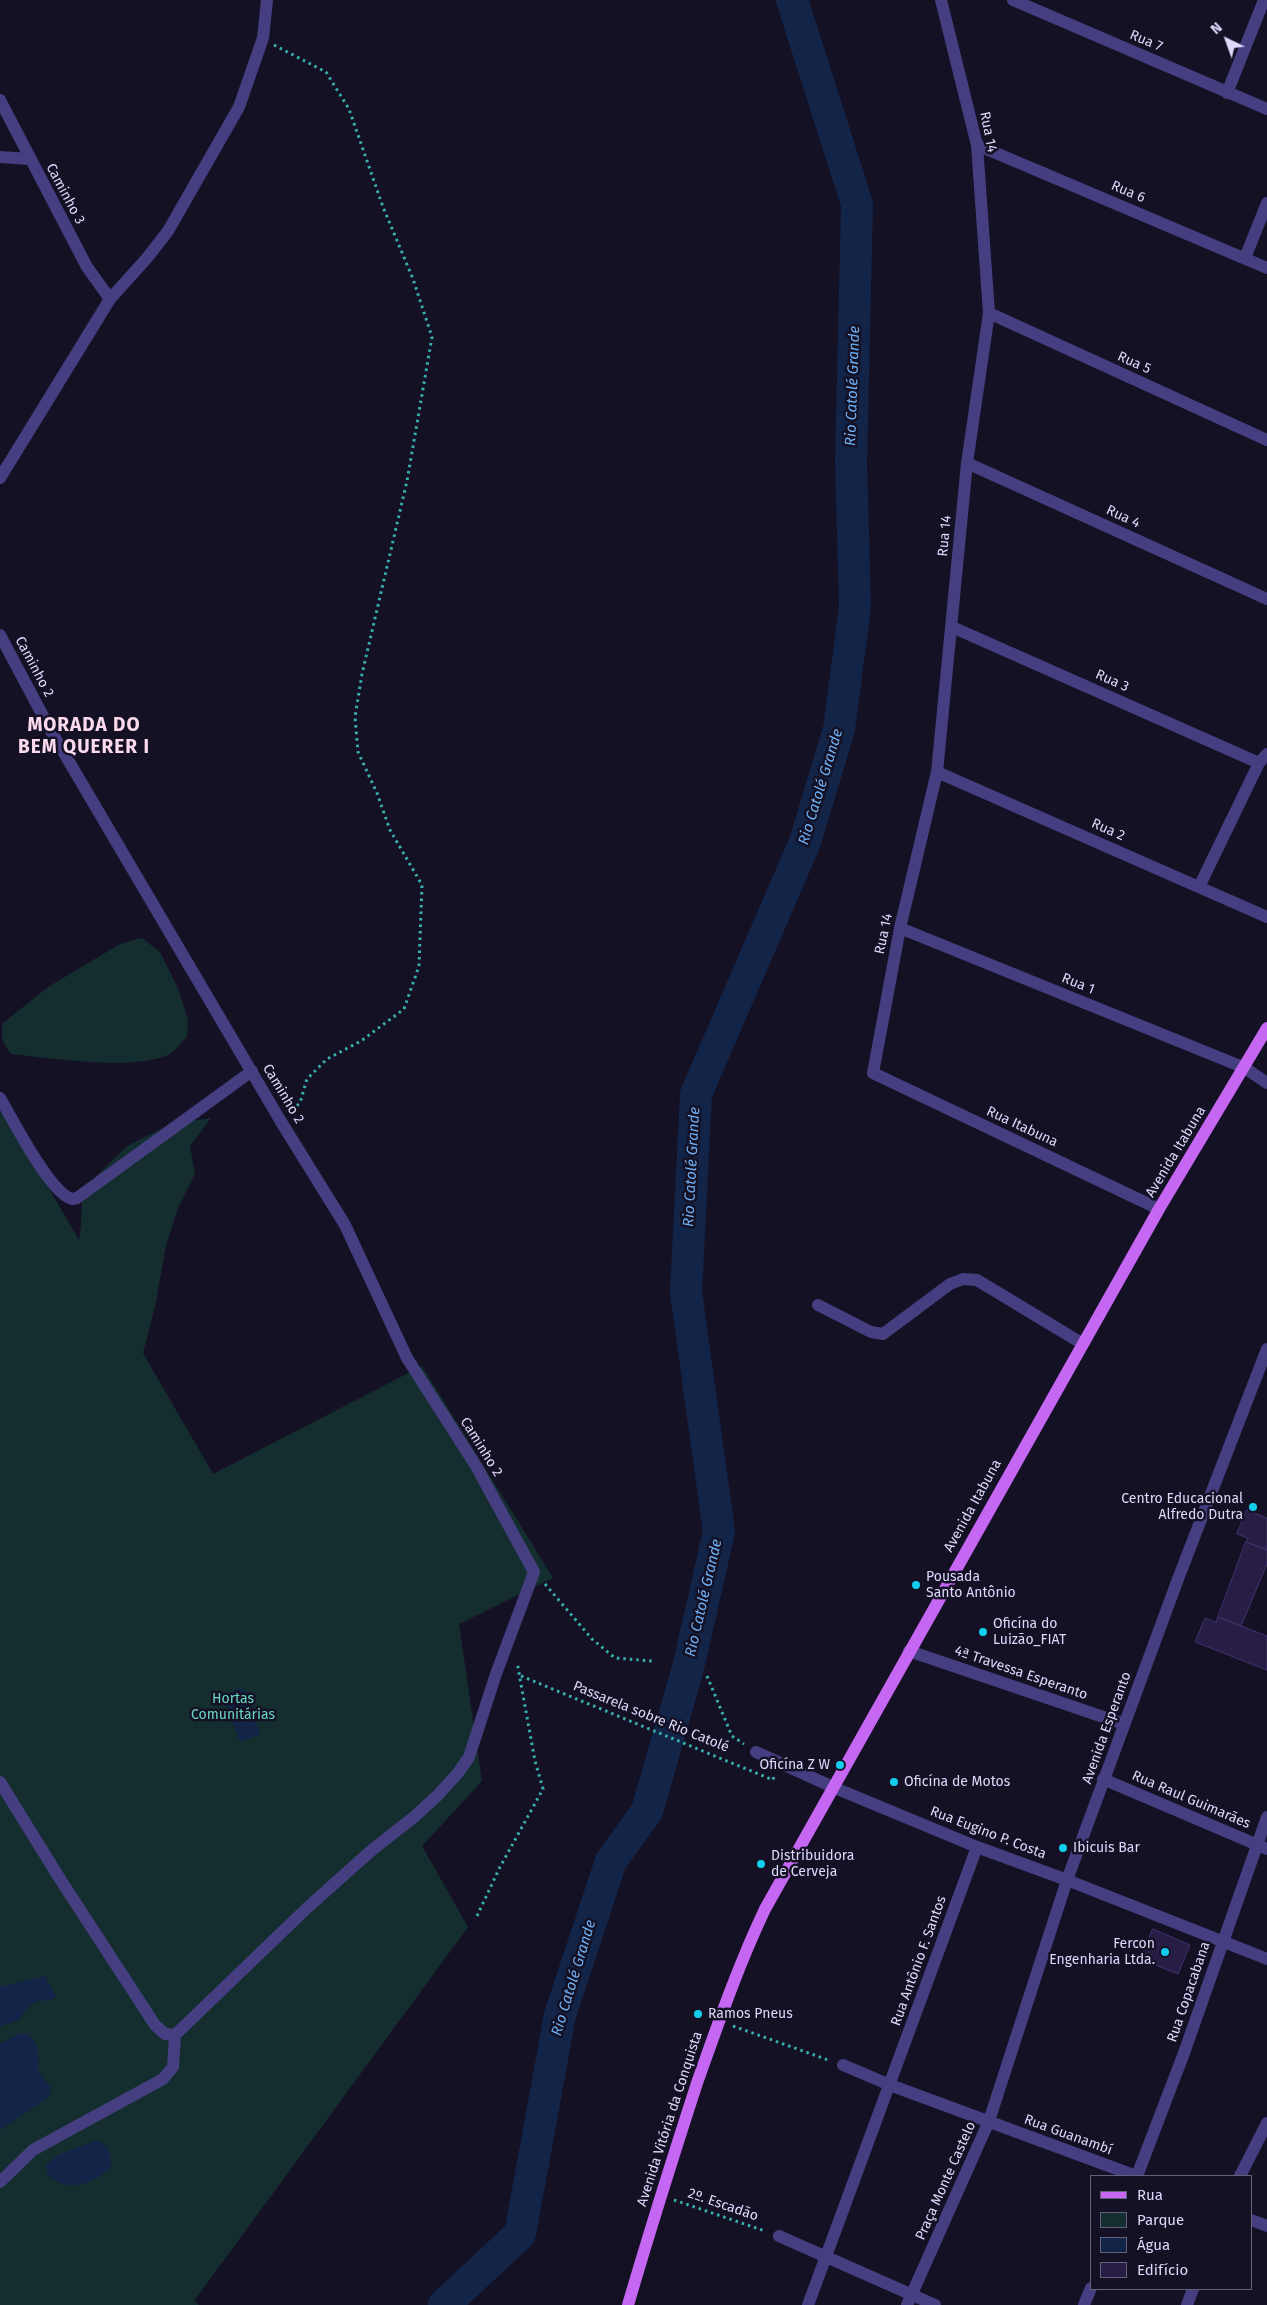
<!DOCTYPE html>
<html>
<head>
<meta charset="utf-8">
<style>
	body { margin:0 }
	#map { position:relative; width:1267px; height:2305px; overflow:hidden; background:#151125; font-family:"Fira Sans",sans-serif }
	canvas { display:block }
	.legend { position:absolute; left:1090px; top:2175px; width:162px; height:115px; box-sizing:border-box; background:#151125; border:1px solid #65617b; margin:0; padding:6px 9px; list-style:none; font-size:15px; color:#ded8fc }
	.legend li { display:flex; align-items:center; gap:10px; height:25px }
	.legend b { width:25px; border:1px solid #65617b }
	.north { position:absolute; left:1202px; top:15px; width:50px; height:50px; -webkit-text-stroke:4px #151125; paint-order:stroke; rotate:318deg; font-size:14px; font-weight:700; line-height:20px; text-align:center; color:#ded8fc }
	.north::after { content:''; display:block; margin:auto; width:18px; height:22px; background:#ded8fc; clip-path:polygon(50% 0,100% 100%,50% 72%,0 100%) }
</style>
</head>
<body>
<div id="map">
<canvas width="1267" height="2305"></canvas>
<ul class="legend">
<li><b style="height:6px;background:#c667f4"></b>Rua</li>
<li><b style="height:14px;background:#142e2f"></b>Parque</li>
<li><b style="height:14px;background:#122448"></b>Água</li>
<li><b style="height:14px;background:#281e45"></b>Edifício</li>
</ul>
<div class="north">N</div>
</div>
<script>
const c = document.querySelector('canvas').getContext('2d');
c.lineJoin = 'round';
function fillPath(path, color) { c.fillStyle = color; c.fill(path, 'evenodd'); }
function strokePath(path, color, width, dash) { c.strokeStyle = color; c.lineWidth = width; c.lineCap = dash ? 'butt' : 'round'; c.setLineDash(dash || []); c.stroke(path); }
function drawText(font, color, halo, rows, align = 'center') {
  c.font = font + ' "Fira Sans",sans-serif'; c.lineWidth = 5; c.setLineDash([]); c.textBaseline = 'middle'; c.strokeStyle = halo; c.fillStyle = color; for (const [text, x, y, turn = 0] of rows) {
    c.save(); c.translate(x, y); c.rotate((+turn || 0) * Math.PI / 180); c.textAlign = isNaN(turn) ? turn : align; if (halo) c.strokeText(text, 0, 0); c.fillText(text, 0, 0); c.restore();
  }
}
fillPath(new Path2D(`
	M142,938L160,952L178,988L188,1020L187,1036C182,1042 175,1052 168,1055C131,1071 52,1058 11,1054C2,1042 0,1037 3,1023L48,987L120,944Z
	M0,1104L79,1240L81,1226L82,1190L127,1146L171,1124L211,1118L190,1146L195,1174L178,1208L166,1245L156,1302L143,1353L213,1474L422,1366L553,1578L459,1624L482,1781L422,1846L468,1927L194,2301L199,2305H0Z`), '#142e2f');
fillPath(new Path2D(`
	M236,1689H245L260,1735L240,1741L224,1700Z
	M45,1976L56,1996L51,2000L37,2001L28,2007L19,2020L0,2026V1987Z
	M27,2033C39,2043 39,2056 38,2071L51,2087L50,2096L0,2130V2044L18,2034Z
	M97,2140C109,2147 111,2152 111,2167C90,2185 71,2194 47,2175L46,2165L58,2155Z`), '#122448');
strokePath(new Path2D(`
	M444,2305L520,2234L560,2015L611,1861L647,1811L688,1668L719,1532L686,1292L696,1094L805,842L839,729L855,607L851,462L857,204L792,0`), '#122448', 32);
const building = new Path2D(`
	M1247,1510L1267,1518V1550L1246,1542L1248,1538L1237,1534Z
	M1246,1542L1267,1550V1564L1241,1626L1218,1617Z
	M1218,1617L1267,1636V1670L1195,1642L1205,1618L1216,1622Z
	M1153,1929L1190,1945L1178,1974L1140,1959Z`);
fillPath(building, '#281e45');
strokePath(building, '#41326f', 1);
strokePath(new Path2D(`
	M274,45L326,72L349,109L383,207L413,279L432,337L407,481L362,674L355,717L358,752L377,793L390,830L422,885L419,966L404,1009L361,1041L327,1059L307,1079L300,1103L292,1110
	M545,1584L592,1639L615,1658L653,1661
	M521,1676L773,1780L774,1776
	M707,1676L732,1736L744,1744
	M477,1916L500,1867L543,1789L535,1761L517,1662
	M733,2026L831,2061
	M674,2200L765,2231`), '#38b0ae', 3, [2.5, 4]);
strokePath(new Path2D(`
	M941,0L977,145L989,313L967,463L937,772L900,928L873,1073L1159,1209
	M1013,0L1267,109
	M1227,93L1264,0
	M0,100L87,267L110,299
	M977,145L1267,268
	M0,157L30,159
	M1245,258L1267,203
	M989,313L1267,440
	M967,463L1267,599
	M0,478L110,299L147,258L168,231L239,107L263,38L267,0
	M952,627L1259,763
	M0,635L51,731L280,1120L345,1225L407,1358L476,1466L534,1572L496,1674L469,1757L458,1773L437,1796L414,1817L372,1850L307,1908L175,2035L165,2034L155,2025L60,1879L0,1782
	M937,772L1267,917
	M1199,887L1259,763L1267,754
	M900,928L1245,1068L1267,1083
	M0,1098C13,1120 50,1193 72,1199L77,1198L252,1071
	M818,1305L871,1332L883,1334L950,1284L963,1279L977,1280L1083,1344
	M909,1651L1124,1724
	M756,1752L835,1788L977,1847L1067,1880L1267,1959
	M1103,1779L1267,1849
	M843,2065L890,2085L1136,2176
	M1137,2176L1184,2053L1267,1817
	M1240,2176L1267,2123
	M0,2182L33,2150L163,2079L173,2067L175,2035
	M1251,2220L1267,2226
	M779,2236L935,2305
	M808,2305L977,1847
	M907,2305L989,2121L1067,1880L1178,1579L1267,1349
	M1084,2305L1091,2288
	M1187,2305L1193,2289`), '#453f81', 12);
strokePath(new Path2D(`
	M628,2305C650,2230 673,2157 697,2083C718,2024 738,1966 765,1909L1159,1209L1267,1028`), '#c667f4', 12);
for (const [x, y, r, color] of [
	[1253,1507,5,"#11ceef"],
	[916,1585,5,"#11ceef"],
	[983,1632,5,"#11ceef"],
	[840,1765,5,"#11ceef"],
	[894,1782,5,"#11ceef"],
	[1063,1848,5,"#11ceef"],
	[761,1864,5,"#11ceef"],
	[1165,1952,5,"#11ceef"],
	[698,2014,5,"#11ceef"]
]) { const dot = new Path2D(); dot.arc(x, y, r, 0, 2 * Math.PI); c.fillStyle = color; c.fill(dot); strokePath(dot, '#151125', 2); }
drawText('14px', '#ded8fc', '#151125', [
	["Rua 7",1146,41,23],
	["Rua 14",988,132,79],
	["Rua 6",1128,192,23],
	["Caminho 3",65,194,62],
	["Rua 5",1134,363,24],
	["Rua 4",1123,517,25],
	["Rua 14",945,536,-85],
	["Caminho 2",34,667,62],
	["Rua 3",1112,681,24],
	["Rua 2",1108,830,24],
	["Rua 14",884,934,-78],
	["Rua 1",1078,984,22],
	["Caminho 2",283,1094,59],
	["Rua Itabuna",1022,1127,25],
	["Avenida Itabuna",1176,1152,-59],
	["Caminho 2",481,1447,58],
	["Avenida Itabuna",973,1506,-61],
	["4ª Travessa Esperanto",1021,1673,19],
	["Passarela sobre Rio Catolé",651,1717,22],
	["Avenida Esperanto",1107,1728,-70],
	["Rua Raul Guimarães",1191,1800,23],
	["Rua Eugino P. Costa",988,1833,21],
	["Rua Antônio F. Santos",919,1961,-70],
	["Rua Copacabana",1189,1992,-71],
	["Avenida Vitória da Conquista",670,2119,-72],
	["Rua Guanambí",1068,2135,20],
	["Praça Monte Castelo",946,2181,-66],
	["2º. Escadão",723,2205,19]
]);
drawText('14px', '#ded8fc', '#151125', [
	["Centro Educacional",1243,1499,"right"],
	["Alfredo Dutra",1243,1515,"right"],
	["Pousada",926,1577],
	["Santo Antônio",926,1593],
	["Oficína do",993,1624],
	["Luizão_FIAT",993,1640],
	["Oficína Z W",830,1765,"right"],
	["Oficína de Motos",904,1782],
	["Ibicuis Bar",1073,1848],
	["Distribuidora",771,1856],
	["de Cerveja",771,1872],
	["Fercon",1155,1944,"right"],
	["Engenharia Ltda.",1155,1960,"right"],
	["Ramos Pneus",708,2014]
], 'left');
drawText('14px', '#68d8c1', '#151125', [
	["Hortas",233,1699],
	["Comunitárias",233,1715]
]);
drawText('italic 15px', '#6db0f5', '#151125', [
	["Rio Catolé Grande",853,386,-88],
	["Rio Catolé Grande",821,787,-73],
	["Rio Catolé Grande",692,1167,-87],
	["Rio Catolé Grande",704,1598,-77],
	["Rio Catolé Grande",574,1978,-73]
]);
c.letterSpacing = '1px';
drawText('bold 19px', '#fcdaee', '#151125', [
	["MORADA DO",84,726],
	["BEM QUERER I",84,748]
]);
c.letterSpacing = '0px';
</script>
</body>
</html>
